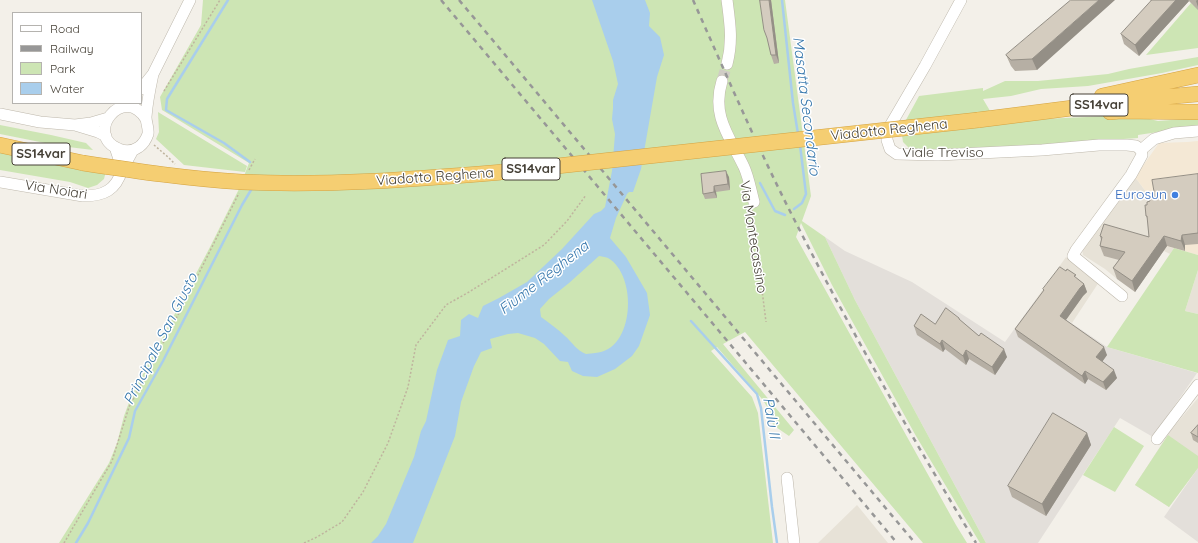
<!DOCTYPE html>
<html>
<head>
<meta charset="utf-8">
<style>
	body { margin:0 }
	#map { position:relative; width:1198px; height:543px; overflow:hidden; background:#f3f0e9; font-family:Quicksand,sans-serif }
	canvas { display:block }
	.legend { position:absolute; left:12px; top:12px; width:130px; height:92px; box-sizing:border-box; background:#fff; border:1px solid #b5b3af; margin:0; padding:5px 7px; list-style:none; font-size:12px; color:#464137 }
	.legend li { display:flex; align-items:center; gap:8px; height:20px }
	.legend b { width:20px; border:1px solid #b5b3af }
</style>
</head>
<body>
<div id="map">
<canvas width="1198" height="543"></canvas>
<ul class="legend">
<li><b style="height:5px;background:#fff"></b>Road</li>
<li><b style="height:5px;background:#979797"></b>Railway</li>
<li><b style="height:11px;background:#cde5b4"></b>Park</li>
<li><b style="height:11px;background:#a9ceec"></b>Water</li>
</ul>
</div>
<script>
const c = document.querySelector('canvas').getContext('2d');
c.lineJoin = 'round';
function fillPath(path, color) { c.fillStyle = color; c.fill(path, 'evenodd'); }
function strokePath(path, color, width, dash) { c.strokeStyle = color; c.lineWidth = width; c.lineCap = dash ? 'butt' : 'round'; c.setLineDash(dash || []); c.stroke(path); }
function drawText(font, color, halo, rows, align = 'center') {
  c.font = font + ' Quicksand,sans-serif'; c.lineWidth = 3; c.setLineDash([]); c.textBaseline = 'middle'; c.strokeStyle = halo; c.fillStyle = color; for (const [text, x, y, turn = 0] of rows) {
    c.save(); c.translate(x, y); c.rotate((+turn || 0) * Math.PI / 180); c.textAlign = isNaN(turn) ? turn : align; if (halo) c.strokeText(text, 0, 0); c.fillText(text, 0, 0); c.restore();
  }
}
fillPath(new Path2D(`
	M1135,177L1156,205L1163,245L1174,248L1170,254L1164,251L1117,279L1105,269L1083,255L1082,248Z
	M1066,257L1099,282L1072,323L1036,299Z
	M1198,270V314L1185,311Z
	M1198,398V468L1169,507L1135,485L1171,430Z
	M857,505L888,543H818Z`), '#e7e2d7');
fillPath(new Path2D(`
	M1198,141V255L1163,245L1156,205L1135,177L1159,143L1187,142Z`), '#f4e8d5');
fillPath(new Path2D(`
	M825,237L845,251L912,282L1005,342L1036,299L1107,347L1197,373L1153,437L1120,418L1038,543H986L855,300Z
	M1198,468V542L1164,517Z`), '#e3dfda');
fillPath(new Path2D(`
	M203,0H785L811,196L802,221L825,237L855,300L986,543H980L916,436L832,285L801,223L796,237L956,525L967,543H923L745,332L723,344L794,430L789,436L773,425L770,411L762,399L717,347L711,351L752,397L758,413L773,543H59L109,463L117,443L124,416L131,397L209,249L239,189L249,163L162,110L160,97L201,25Z
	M1191,3L1198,8V48L1146,55Z
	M1198,57V65L1162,73L1088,86L1041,89L1011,96L983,99L996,121L1133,115L1158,121L1198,118V126L1138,135V138L1022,146L930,150L909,148L903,142L901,129L919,96L983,88V91L1005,81H1038L1108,74L1129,69Z
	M158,112L247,166L245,172L184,165L156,139L159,132Z
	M0,125L51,135L86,143L93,150L60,146L0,134Z
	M0,151L106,171L104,179L97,185L88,188L70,182L0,170Z
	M1174,248L1198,255V270L1185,311L1198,314V373L1107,347Z
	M1114,427L1144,446L1115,492L1083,475Z
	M1168,435L1198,456V468L1169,507L1135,485Z`), '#cde5b4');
fillPath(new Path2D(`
	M592,0H645L650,13L649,26L660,37L664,55L657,77L641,169L633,192H629L627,194L616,218L610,238L626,257L647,293L650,315L639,346L632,356L615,369L597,377L583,376L572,371L568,362L560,361L544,344L535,338L518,333L508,334L490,339L492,348L481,352L474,366L461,402L455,436L413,543H371L378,536L386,524L414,457L421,431L426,421L437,370L448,340L460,336L461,320L469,314L478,318L483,306L499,298L527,282L562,249L594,214L601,211L605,207L612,171L615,134L612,119L613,108V100L618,84L613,61ZM599,256C601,256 605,257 608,258C638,275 635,351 595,353C593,353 589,354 586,354C577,351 572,342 565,336C558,329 549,323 541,317L540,309L549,299L569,283Z`), '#a9ceec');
strokePath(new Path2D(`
	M228,0L167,99L166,110L224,143L250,162
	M782,0L793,103L798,134
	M760,183L775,211L785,215
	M794,209L802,203L806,194L800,145
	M691,321L757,394L761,408L772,507L777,543
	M76,543L88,523L129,438L135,411L163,361L242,205L251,190`), '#a9ceec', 2.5);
strokePath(new Path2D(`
	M722,81L727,64`), '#d0cdc5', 11, [11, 5.5]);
const minor = new Path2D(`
	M727,0C730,23 733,41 727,64
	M961,0L925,66L887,131V140L890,149L897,154L938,155L1042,150L1099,145H1127L1136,146L1141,150L1154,139L1174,133L1198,131
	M153,74L190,0
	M722,81C711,116 730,137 744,167C749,178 751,191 754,202
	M141,89L153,74C150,88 147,102 146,117C146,123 149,128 148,134C146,140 143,144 139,147C133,151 126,152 119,149C83,135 123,83 146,119
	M0,114L40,122L75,125
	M106,136L98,132L75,125L91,123L108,118
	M115,147L118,156L122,170L133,150
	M0,182L83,196C104,196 116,190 122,170
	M1122,296L1073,256L1076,250L1131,175L1142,155L1141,150
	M1157,439L1198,385
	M787,478L794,543`);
const highway = new Path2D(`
	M1102,96L1198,75
	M1110,112L1121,111L1198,112
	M978,120L1143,99L1198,94
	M0,145L83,163`);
strokePath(minor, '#beb8ac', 12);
strokePath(highway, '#d4a342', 16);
strokePath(new Path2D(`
	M164,91L220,0
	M154,145L168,157L175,164
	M249,170L255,159
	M752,210L766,322
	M64,543L112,461L129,407L179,313L239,193
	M304,543L317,537L342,522L363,492L388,443L408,387L416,345L446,305L469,292L544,245L567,221L586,195`), '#bfb49e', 1.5, [2, 2]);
strokePath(minor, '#fff', 11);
strokePath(highway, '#f5ce72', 15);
strokePath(new Path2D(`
	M441,0L897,543
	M459,0L915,543
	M693,0C726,74 758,149 795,221C851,331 912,438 976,543`), '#979797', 2.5, [5, 5]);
const highwayBridge = new Path2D(`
	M83,163C136,171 189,179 242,182C329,186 415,179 502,172L978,120`);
strokePath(highwayBridge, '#d4a342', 16, []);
strokePath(highwayBridge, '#f5ce72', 15);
fillPath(new Path2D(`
	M760,0H771L779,63L774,64L771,55Z
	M1071,0L1037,70L1015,71L1011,66L1006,55Z
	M1150,0H1198V10L1189,1L1139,56L1124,44L1121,34L1151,1Z
	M701,174L729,177L730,190L716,192L717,198L705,199L703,194Z
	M1198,174V244L1185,245V251L1167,246L1135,292L1117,279L1113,268L1119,260L1104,256L1100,246L1101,240L1100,236L1149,237L1148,220L1146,216L1147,205L1150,201L1155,197Z
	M1077,279L1084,284L1087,292L1083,296L1066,320L1107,355L1102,362L1117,378L1106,390L1088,379L1085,384L1018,337L1015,329L1044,291L1043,289Z
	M959,318L960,320L979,336L1007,357L995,375L969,359L966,365L945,349L943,352L917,335L914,326L935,324Z
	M1198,425V443L1193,440L1191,433Z
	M1087,433L1091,445L1046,516L1012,497L1008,486Z`), '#b6afa4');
fillPath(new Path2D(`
	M769,0H771L779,63L776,55Z
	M1099,0H1115L1037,70L1032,59Z
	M1176,0H1188L1189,1L1139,56L1135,45Z
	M1197,0H1198V7L1196,1Z
	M726,171L729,177L730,190L728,184Z
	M714,186L716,192L717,198L714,192Z
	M1182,235L1185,245V251L1181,241Z
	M1164,236L1167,246L1135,292L1132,281Z
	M1084,284L1087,292L1083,296L1063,324L1060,316L1080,288Z
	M942,340L945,349L943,352L940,344Z
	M1104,347L1107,355L1099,366L1096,357Z
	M1004,349L1007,357L995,375L992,367Z
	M966,350L969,359L966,365L963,356Z
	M1114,370L1117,378L1106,390L1103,382Z
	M1085,371L1088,379L1085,384L1082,376Z
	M1087,433L1091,445L1046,516L1042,504Z`), '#948f86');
const building = new Path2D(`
	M760,0H769L776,55H771L767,38L764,30Z
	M1071,0H1099L1032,59L1011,60L1006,55Z
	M1152,0H1176L1135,45L1121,34Z
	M726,171L728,184L714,186V192L703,194L701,174Z
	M1198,174V233L1182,235L1181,241L1164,236L1132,281L1113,268L1125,252L1100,246L1102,237L1100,236L1104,224L1149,237L1147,216H1146L1145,205H1147V202L1150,201L1149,198L1155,197L1152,180Z
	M1060,267L1066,271L1067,269L1076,275L1074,276L1084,284L1080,288L1060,316L1104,347L1096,357L1114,370L1103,382L1085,371L1082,376L1015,329L1044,290L1043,289Z
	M946,308L959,318V319L979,336L981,333L1004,349L992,367L966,350L963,356L942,340L940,344L914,326L921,314L935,324Z
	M1053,413L1087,433L1042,504L1008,486Z
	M1198,425V437L1191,433Z`);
fillPath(building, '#d4ccbf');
strokePath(building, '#948f86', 1);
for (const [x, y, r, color] of [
	[1175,195,4,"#3f7fe0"]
]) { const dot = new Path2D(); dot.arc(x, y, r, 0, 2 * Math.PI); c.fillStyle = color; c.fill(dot); strokePath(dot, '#fff', 1.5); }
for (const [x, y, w] of [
	[1099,105,58],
	[41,154,58],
	[531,169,58]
]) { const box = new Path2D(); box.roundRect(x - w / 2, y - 11, w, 22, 3); c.fillStyle = '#fff'; c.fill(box); strokePath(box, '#464137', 1); }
drawText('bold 13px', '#464137', null, [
	["SS14var",1099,105],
	["SS14var",41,154],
	["SS14var",531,169]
]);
drawText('14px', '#464137', '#fff', [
	["Viadotto Reghena",889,130,-6],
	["Viale Treviso",943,153],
	["Viadotto Reghena",435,177,-4],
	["Via Noiari",56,190,9],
	["Via Montecassino",753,237,81]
]);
drawText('14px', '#366cbe', '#fff', [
	["Eurosun",1167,195]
], 'right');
drawText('italic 15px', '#3677ac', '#fff', [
	["Masatta Secondario",806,106,83],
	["Fiume Reghena",544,278,-38],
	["Principale San Giusto",161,339,-63],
	["Palù II",771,418,80]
]);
</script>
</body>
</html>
